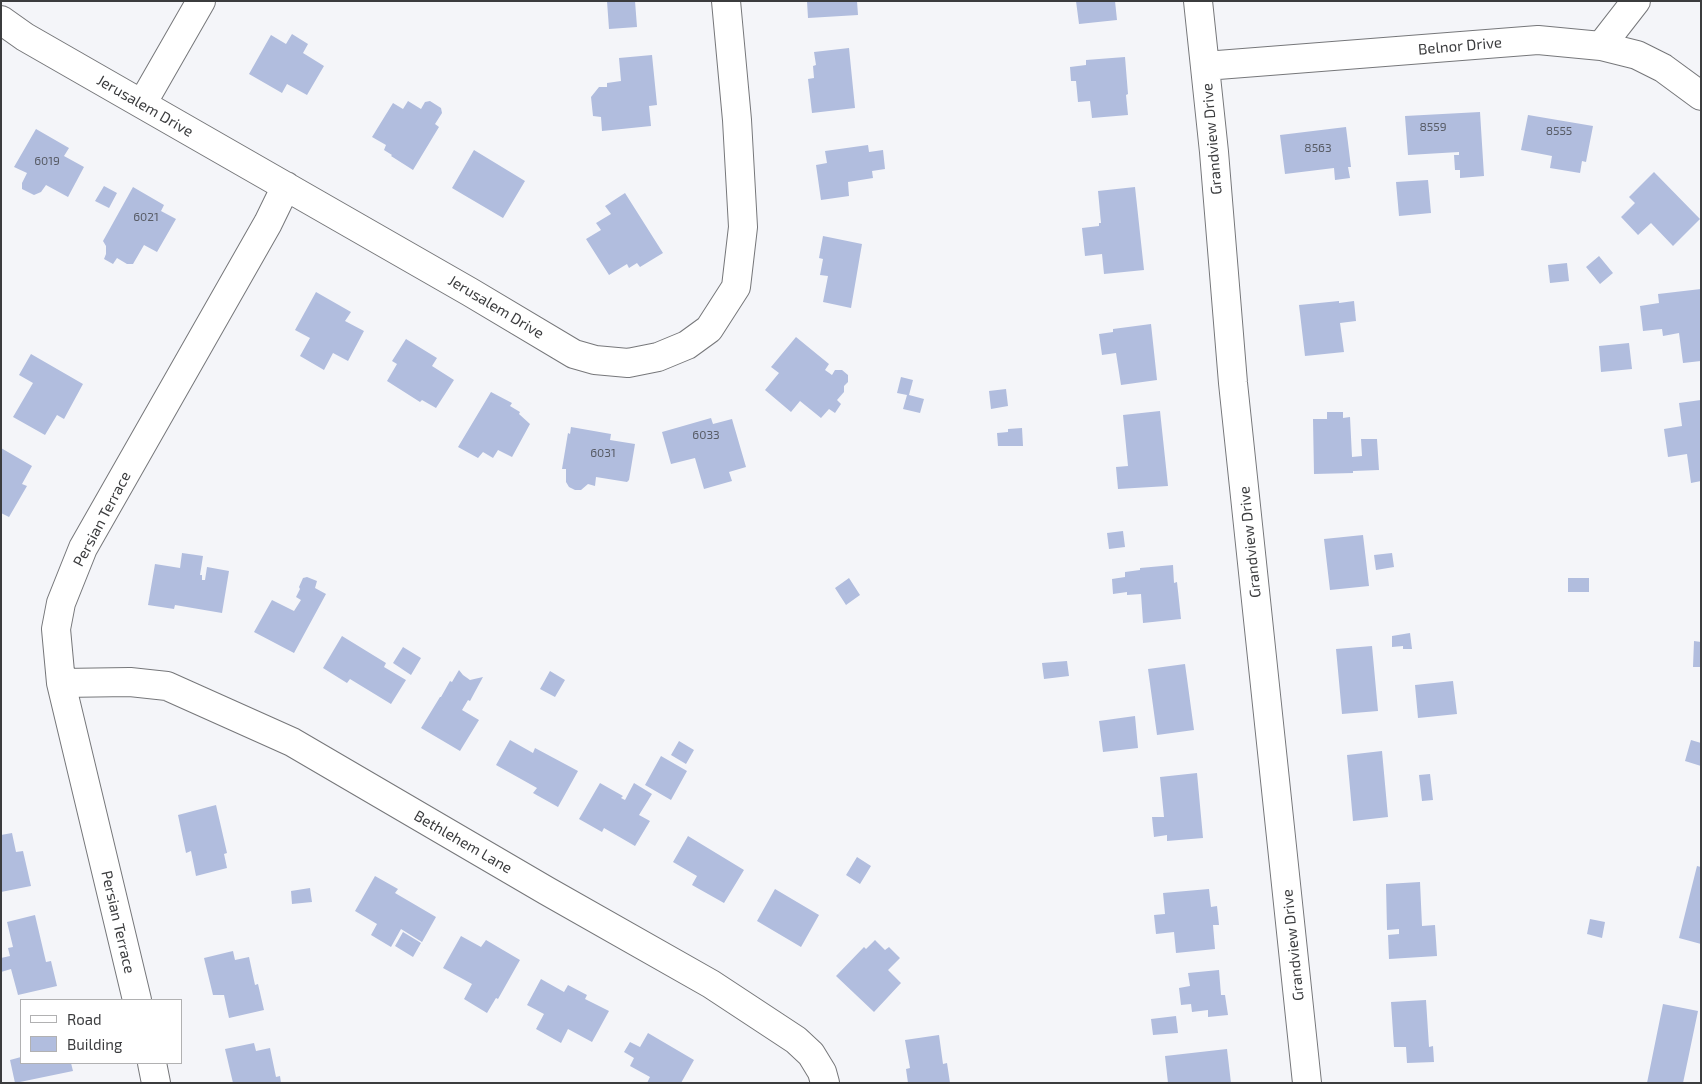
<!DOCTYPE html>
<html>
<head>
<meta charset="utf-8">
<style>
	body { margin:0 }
	#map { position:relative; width:1702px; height:1084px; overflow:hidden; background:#f4f5f9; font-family:"Exo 2",sans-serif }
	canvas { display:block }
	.frame { position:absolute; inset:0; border:2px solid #3b3c3e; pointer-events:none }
	.legend { position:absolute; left:20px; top:999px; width:162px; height:65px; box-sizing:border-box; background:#fff; border:1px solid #b1b1b2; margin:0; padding:6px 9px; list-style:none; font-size:15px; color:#3b3c3e }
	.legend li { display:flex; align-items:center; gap:10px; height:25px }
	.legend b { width:25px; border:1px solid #b1b1b2 }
</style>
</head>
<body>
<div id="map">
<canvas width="1702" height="1084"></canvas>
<div class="frame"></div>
<ul class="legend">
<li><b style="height:6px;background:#fff"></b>Road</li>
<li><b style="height:14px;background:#b1bdde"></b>Building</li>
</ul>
</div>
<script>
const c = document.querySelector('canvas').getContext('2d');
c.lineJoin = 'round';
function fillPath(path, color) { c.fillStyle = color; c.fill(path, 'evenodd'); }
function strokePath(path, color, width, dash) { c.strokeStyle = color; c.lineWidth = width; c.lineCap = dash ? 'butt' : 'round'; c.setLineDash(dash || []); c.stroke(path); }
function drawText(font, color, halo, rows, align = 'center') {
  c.font = font + ' "Exo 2",sans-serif'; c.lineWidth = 4.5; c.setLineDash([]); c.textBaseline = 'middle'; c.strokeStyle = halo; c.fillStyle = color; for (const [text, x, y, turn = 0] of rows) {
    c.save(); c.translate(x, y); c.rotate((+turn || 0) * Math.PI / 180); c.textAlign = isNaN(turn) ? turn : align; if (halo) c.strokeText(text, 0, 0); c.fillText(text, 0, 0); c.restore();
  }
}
fillPath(new Path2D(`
	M607,1H635L637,27L609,29Z
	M807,1H857L858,15L808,18Z
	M1076,1H1115L1117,20L1079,24Z
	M292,34L308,44L303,53L324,66L307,95L287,84L282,93L249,74L271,35L286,44Z
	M849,48L855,108L812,113L808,79L814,78L813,66L816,65L814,52Z
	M652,55L657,105L649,106L651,126L602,131L601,117L593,116L591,97L599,87H607V83L621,81L619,58Z
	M1125,57L1128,94L1126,95L1128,115L1092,118L1090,101L1078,102L1076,81H1071L1070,67L1086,65V60Z
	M408,101L421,109L425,102L430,101L441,108L442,113L435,124L439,127L413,170L391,156L392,155L384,150L386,145L372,137L393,103L403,109Z
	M1480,112L1484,176L1460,178V170H1455L1454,155H1459V152L1408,155L1405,116Z
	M1528,115L1593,126L1586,162L1582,161L1580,173L1550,168L1552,156L1521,150Z
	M1346,127L1351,167H1348L1350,178L1335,180L1334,168L1285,174L1280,135Z
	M36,129L69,148L64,156L84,167L68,197L46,185L41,192L34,195L22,189V183L27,173L14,167Z
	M868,145L869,152L883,150L885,169L872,171L873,178L848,182L849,196L821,200L816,165L827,163L825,151Z
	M474,150L525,181L503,218L452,188Z
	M1654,172L1700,219L1673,246L1651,223L1638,235L1621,217L1635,203L1629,197Z
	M1428,180L1431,213L1399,216L1396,182Z
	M104,186L117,193L109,208L95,201Z
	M133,187L164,205L161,211L176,219L157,252L144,245L133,264H127L117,258L113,264L104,259L106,254V246L103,241Z
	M1135,187L1144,270L1104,274L1102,254L1085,256L1082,228L1099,226V223H1101L1098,191Z
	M625,193L663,253L640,267L637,263L629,268L627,264L609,275L586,239L601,230L596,223L611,214L605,206Z
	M823,236L862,244L851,308L823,302L828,276L820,275L823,259L819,258Z
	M1599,256L1613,273L1600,284L1586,267Z
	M1567,263L1569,281L1550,283L1548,265Z
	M1701,289V361L1683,363L1679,333L1663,336L1662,329L1643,331L1640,306L1659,303L1658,294Z
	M316,292L351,312L345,321L364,331L348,361L333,353L324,370L300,356L310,338L295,330Z
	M1339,301V303L1354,301L1356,321L1340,323L1344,352L1305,356L1299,305Z
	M1151,324L1157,380L1121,385L1116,353L1102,355L1099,334L1113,332V329Z
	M796,337L829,364L825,370L832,375L835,370H842L848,375V382L844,386V392L837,400L841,404L835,413L829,409L821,418L800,401L791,412L765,390L779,373L771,367Z
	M406,339L437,358L432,366L454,380L436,408L422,400L420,402L387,381L397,364L392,361Z
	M1629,343L1632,369L1601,372L1599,346Z
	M31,354L83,384L64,419L57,415L45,435L13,417L33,383L19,375Z
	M901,377L913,380L909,395L924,399L920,413L903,409L907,395L897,393Z
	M1006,389L1008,406L991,409L989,391Z
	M491,392L512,403L510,406L520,412L519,414L530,424L512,457L498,450L493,458L483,452L478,458L458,447Z
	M1701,400V481L1691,483L1687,454L1668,457L1664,429L1682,426L1679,403Z
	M1160,411L1168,486L1118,489L1116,467L1128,466L1123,415Z
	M1327,412H1343V418L1350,417L1352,457L1362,456L1361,439H1377L1379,470L1353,471V473L1314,474L1313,419H1327Z
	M711,418L713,424L732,419L746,467L729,472L732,481L704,489L695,458L671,464L662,432Z
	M571,427L611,434L610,440L635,444L629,480L627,482L596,477L595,486L588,484L581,490H575L569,487L566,482V469H562L568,433L570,434Z
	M1022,428L1023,446H998L997,433L1008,432V429Z
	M1,448L32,466L22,484L27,486L9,517L1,513Z
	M1123,531L1125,547L1109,549L1107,533Z
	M1363,535L1369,586L1330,590L1324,539Z
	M182,553L203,556L200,575H202V580H205L207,567L229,571L222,613L175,605L174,609L148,605L155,564L180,568Z
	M1392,553L1394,567L1376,570L1374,555Z
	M1173,565L1174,583L1177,582L1181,619L1143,623L1141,594L1127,595V592L1113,594L1112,579L1125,577V572L1140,570V568Z
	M307,577L317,581L315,588L326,594L294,653L254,632L272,600L294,611L301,600L296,597L300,589L299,587L303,578Z
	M849,578L860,595L846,605L835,588Z
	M1568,578H1589V592H1568Z
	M1410,633L1412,649H1403V646L1392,647V636Z
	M342,636L386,663L384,667L406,680L391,704L350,679L347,683L323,668Z
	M1694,641L1701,642V667H1693Z
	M1372,646L1378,711L1342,714L1336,649Z
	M403,647L421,658L411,675L393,663Z
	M1067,661L1069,676L1044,679L1042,663Z
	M1185,664L1194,730L1157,735L1148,669Z
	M459,670L463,675L470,680L483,677L470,701L468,700L462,710L479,720L460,751L421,728L440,697H441L450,681L452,682Z
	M550,671L565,680L555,697L540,689Z
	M1453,681L1457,714L1418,718L1415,685Z
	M1135,716L1138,748L1103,752L1099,721Z
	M510,740L533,753L535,748L578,771L558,807L533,793L537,788L496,765Z
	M1691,740L1701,743V766L1685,761Z
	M679,741L694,750L686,764L671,755Z
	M1382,751L1388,817L1353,821L1347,755Z
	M661,756L687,771L671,800L645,785Z
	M1197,773L1203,838L1167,841V835L1154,837L1152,817H1164L1160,777Z
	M1430,774L1433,800L1422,801L1419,775Z
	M600,783L623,796L621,798L625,800L634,783L652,794L639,815L650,821L635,846L604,828L602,832L579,819Z
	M216,805L227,853L224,854L227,868L196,876L191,851L186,853L178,815Z
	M12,833L16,852L23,851L31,886L1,892V835Z
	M688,836L744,870L724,903L692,885L697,876L673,862Z
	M857,857L871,866L860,884L846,875Z
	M1697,866L1701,867V944L1679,938Z
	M375,876L398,889L395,893L436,917L422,942L401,929L391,947L371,935L377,924L355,911Z
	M1420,882L1422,926L1435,925L1437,956L1389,959L1388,935L1399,934V929L1387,930L1386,884Z
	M310,888L312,902L292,904L291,891Z
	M775,889L819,915L801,947L757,921Z
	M1209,889L1211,907L1217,906L1219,925H1213L1215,949L1176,953L1174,932L1156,934L1154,915L1165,914L1163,893Z
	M35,915L46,962L51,961L57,986L18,995L11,969L1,972V958L10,956L8,948L13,947L7,922Z
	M1590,919L1605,922L1602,938L1587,934Z
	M403,932L421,943L413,957L395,946Z
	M461,936L481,947L486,940L520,960L498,999L496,998L487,1013L464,999L472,984L443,968Z
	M875,940L885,950L889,947L900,958L888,970L901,983L874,1012L836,976L864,947L866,949Z
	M233,951L235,960L249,957L255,985L258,984L264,1010L229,1018L224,995H213L204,958Z
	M1219,970L1221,995H1225L1228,1015L1208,1017V1010L1192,1012L1191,1004L1181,1005L1179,988L1190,986L1188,973Z
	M541,979L564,992L568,985L587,995L585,999L609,1011L592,1042L568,1029L561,1043L536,1029L544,1014L527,1005Z
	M1426,1000L1429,1047L1433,1046L1434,1062L1407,1063L1406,1047H1394L1391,1002Z
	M1663,1004L1698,1011L1683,1083H1647Z
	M1176,1016L1178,1033L1153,1035L1151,1019Z
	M648,1033L694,1060L681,1083H647L650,1077L630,1066L634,1058L624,1052L630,1042L640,1047Z
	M939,1035L943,1064L947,1063L950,1083H908L906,1069L910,1068L905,1040Z
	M254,1043L256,1051L270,1048L276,1077L280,1076L281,1083H233L225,1049Z
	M1227,1049L1231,1083H1168L1165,1056Z
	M21,1057V1063H71L73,1071L15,1083L10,1060Z`), '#b1bdde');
const street = new Path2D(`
	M1198,1L1214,152L1233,383L1307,1083
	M1,20L25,37L470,292L574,354L595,360L628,363L658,357L687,345L709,329L736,287L743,227L737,120L726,1
	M1601,46L1636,1
	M1205,66L1538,40L1601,46L1637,55L1663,68L1701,96
	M142,104L201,1
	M61,683L130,682L167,686L292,742L547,891L711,984L796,1040L811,1054L822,1072L825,1083
	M137,1000L61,683L56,629L61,603L83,548L268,223L286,186
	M152,1063L156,1083`);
strokePath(street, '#76777a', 30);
strokePath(street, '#fff', 28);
drawText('12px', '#585c66', null, [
	["8559",1433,127],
	["8555",1559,131],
	["8563",1318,148],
	["6019",47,161],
	["6021",146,217],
	["6033",706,435],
	["6031",603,453]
]);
drawText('15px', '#3b3c3e', '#fff', [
	["Belnor Drive",1460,46,-5],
	["Jerusalem Drive",145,106,30],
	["Grandview Drive",1212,139,-95],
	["Jerusalem Drive",496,307,31],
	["Persian Terrace",102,519,-62],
	["Grandview Drive",1250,542,-96],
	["Bethlehem Lane",463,842,30],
	["Persian Terrace",118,922,77],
	["Grandview Drive",1293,945,-96]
]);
</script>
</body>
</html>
